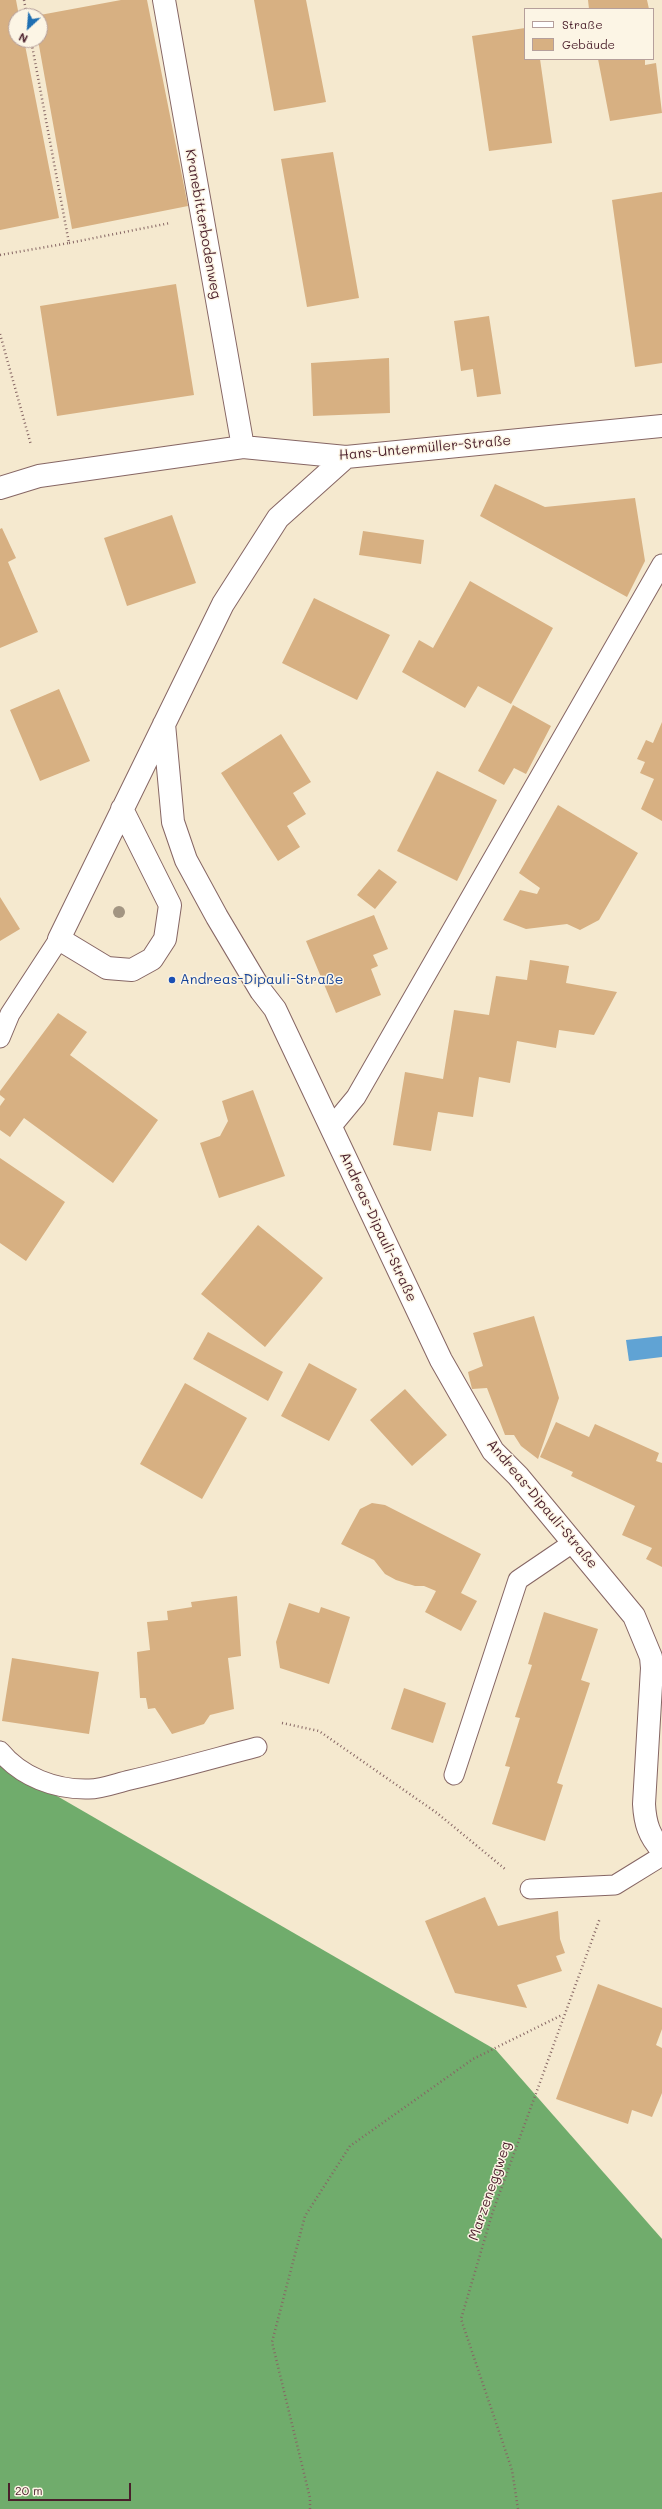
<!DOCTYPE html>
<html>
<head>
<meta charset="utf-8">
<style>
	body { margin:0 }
	#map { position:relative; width:662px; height:2509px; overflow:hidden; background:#f5e9cf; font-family:Mali,sans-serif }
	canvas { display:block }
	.legend { position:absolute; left:524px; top:8px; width:130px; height:52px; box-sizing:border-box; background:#fcf5e5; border:1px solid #b59f9b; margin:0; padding:5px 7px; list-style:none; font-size:12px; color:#4a1f2b }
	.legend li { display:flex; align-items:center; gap:8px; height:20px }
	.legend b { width:20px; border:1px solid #b59f9b }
	.north { position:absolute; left:8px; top:8px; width:40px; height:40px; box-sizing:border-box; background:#fcf5e5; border:1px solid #b59f9b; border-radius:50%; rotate:206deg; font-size:11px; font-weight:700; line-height:16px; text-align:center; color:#4a1f2b }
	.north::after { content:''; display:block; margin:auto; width:14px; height:18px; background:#1f6fb2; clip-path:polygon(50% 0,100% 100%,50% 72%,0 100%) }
	.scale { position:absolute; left:8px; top:2483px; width:123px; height:18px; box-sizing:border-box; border:2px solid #4a1f2b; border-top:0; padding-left:5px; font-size:12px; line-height:14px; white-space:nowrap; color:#4a1f2b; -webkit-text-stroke:3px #fcf5e5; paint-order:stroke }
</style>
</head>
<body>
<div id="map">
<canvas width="662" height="2509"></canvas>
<ul class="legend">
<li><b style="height:5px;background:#fff"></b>Straße</li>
<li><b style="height:11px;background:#d7b082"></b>Gebäude</li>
</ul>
<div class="north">N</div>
<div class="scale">20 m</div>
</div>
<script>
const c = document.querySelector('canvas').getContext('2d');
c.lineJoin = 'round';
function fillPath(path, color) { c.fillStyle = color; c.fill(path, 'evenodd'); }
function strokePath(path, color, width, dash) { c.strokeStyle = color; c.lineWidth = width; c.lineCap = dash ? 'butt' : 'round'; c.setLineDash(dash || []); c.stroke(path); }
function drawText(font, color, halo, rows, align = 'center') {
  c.font = font + ' Mali,sans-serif'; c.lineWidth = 3; c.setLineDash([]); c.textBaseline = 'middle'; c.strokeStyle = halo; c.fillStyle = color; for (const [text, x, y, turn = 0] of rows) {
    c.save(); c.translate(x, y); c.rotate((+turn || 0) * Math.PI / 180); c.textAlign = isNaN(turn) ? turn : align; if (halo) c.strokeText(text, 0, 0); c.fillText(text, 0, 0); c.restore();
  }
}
fillPath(new Path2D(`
	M0,1763L496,2050L662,2239V2509H0Z`), '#70ac6c');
fillPath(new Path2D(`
	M662,1336V1357L629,1361L626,1340Z`), '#60a3d4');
fillPath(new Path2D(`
	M0,0H16L19,16H16V40H24L59,218L0,230Z
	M121,0H147L188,206L72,229L38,40H40V15Z
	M254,0H306L326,102L274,111Z
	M588,0H647L649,9H589Z
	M525,28V59H540L552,143L489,151L472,36Z
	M598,59H645V65L656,63L662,113L610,121Z
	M333,152L359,298L307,307L281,159Z
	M662,192V363L635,367L612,200Z
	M176,284L194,395L57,416L40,306Z
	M489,316L501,394L477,397L473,369L461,371L454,321Z
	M389,358L390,413L313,416L311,363Z
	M495,484L545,507L635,498L645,561L627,597L480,516Z
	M172,515L196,583L127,606L104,538Z
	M2,528L16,558L8,562L38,632L0,648V529Z
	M363,531L424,540L421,564L359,555Z
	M470,581L553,628L511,704L478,686L465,708L402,672L419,640L433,648Z
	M314,598L390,635L357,700L282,663Z
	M59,689L90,761L40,781L10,710Z
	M513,705L551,726L526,774L514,768L504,785L478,771Z
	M662,722V821L641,809L654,779L640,773L645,762L637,759L646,740L653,743Z
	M281,734L311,782L293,793L306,814L287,826L300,847L278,861L221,773Z
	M437,771L497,800L457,881L397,851Z
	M558,805L638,853L599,920L580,930L567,924L526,929L503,920L520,890L537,894L540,888L519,873Z
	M379,869L397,882L375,909L357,895Z
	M0,897L20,929L0,941Z
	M374,915L388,949L373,955L378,966L371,969L381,995L336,1013L306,941Z
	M530,960L569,966L566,983L617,992L594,1035L559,1030L556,1048L517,1041L510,1083L479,1077L473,1117L438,1112L431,1151L393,1145L405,1072L443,1079L454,1010L489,1015L496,976L527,980Z
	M58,1013L87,1032L70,1055L158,1120L113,1183L24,1118L10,1137L0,1130V1106L5,1099L0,1095V1091Z
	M253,1090L285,1176L219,1198L200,1143L220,1136L228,1121L222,1101Z
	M0,1158L65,1202L26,1261L0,1243Z
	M258,1225L323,1278L265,1347L201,1294Z
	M534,1316L559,1398L538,1459L521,1446L514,1435H505L487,1388L472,1389L468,1372L483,1366L473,1333Z
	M208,1332L283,1372L268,1401L193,1359Z
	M309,1363L357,1389L329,1441L281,1416Z
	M185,1383L247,1418L202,1499L140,1464Z
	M405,1389L447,1435L412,1466L370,1420Z
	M556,1422L589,1437L595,1424L659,1453L656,1461L662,1463V1567L646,1559L652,1548L622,1535L635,1506L571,1476L573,1472L540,1457Z
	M372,1503L385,1505L481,1554L461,1593L477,1601L461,1631L425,1612L436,1591L424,1586H415L396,1580L385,1574L374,1560L341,1544L360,1509Z
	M237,1596L241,1656L228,1658L234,1709L210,1715L204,1724L172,1734L155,1708L148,1709L146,1698H140L137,1652L150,1650L147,1622L168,1620L167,1611L192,1607L191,1602Z
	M289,1603L319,1613L321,1607L350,1617L329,1684L280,1668L276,1642Z
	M544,1612L598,1629L581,1680L590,1683L557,1783L563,1785L545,1841L492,1824L510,1767L505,1766L520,1718L515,1717L532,1665L528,1664Z
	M12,1658L99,1672L89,1734L2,1721Z
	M404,1688L446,1703L433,1743L391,1729Z
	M485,1897L498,1926L558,1911L560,1939L565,1953L556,1956L562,1971L517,1985L527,2008L455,1993L425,1921Z
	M598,1984L662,2008V2029L656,2045L662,2048V2093L652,2117L632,2110L628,2124L556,2099Z`), '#d7b082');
const lane = new Path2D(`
	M0,1038L10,1014L59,939
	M332,1126L356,1097L662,564
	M0,1751C21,1777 56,1790 89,1789C102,1789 117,1783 130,1780C173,1770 215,1758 257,1747
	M454,1775L518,1580L574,1542
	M530,1889L615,1885L662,1856`);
const street = new Path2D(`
	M164,0L243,447
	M0,488L39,476L243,447L346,457L662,426
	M164,724L173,822L186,860L217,917L261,991L275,1009L441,1360L493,1451L518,1476L634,1616L651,1657L652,1668L644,1804C645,1823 649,1836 662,1850
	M122,809L170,905L165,939L152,959L132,970L107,968L59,939L223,604L278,518L346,457`);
strokePath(lane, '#866664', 21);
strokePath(street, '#866664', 24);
strokePath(new Path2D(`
	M24,0L27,16
	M69,243L170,223
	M0,255L69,243L31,40
	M0,334L31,445
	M282,1723L319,1731L437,1813L505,1869
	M310,2509V2498L272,2342L305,2216L350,2146L473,2059L562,2015
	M518,2509L512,2470L461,2319L493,2211L600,1918`), '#866664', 2.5, [1, 3]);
strokePath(lane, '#fff', 19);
strokePath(street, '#fff', 22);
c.fillStyle = '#a29582';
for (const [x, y] of [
	[119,912]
]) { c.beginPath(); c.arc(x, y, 6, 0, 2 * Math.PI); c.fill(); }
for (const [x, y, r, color] of [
	[172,980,4,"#1a4fb4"]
]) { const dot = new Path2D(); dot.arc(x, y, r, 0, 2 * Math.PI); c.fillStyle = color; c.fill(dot); strokePath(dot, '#fcf5e5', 1.5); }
drawText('14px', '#4a1f2b', '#fcf5e5', [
	["Kranebitterbodenweg",203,224,80],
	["Hans-Untermüller-Straße",425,448,-5],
	["Andreas-Dipauli-Straße",378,1227,65],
	["Andreas-Dipauli-Straße",542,1504,50],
	["Marzeneggweg",490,2191,-71]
]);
drawText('14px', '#164399', '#fcf5e5', [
	["Andreas-Dipauli-Straße",180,980]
], 'left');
</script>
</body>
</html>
